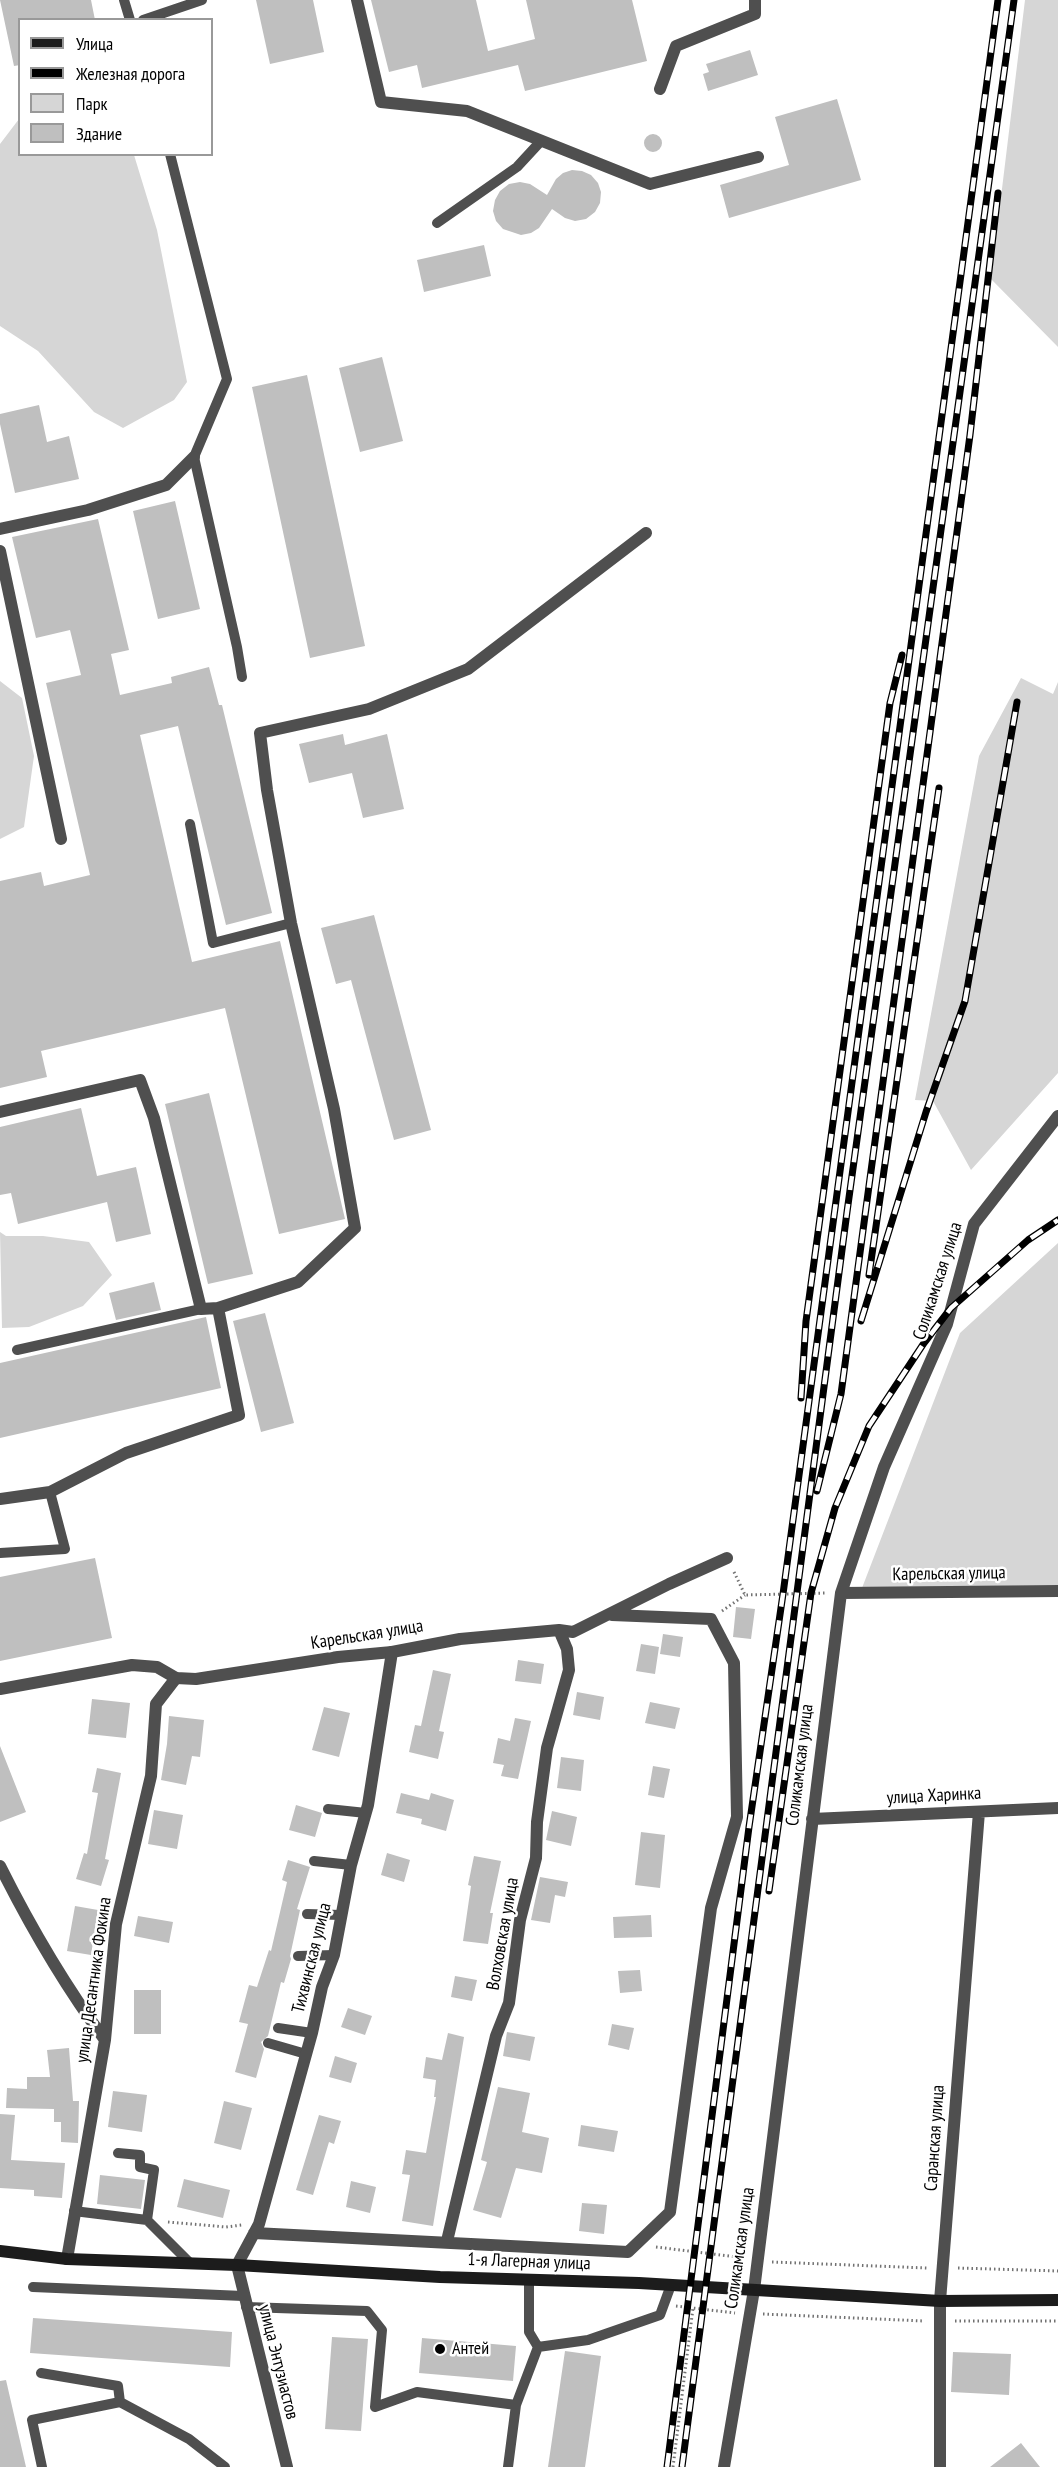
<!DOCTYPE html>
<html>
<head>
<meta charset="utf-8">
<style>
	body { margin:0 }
	#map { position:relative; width:1058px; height:2467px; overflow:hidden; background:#fff; font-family:"PT Sans Narrow",sans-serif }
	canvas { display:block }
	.legend { position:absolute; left:18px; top:18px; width:195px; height:138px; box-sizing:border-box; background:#fff; border:2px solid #999; margin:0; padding:8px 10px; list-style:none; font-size:18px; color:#000 }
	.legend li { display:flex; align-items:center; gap:12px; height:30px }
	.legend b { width:30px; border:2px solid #999 }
</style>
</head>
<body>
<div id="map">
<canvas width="1058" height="2467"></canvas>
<ul class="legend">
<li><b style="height:8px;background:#1c1c1c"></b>Улица</li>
<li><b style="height:8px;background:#000"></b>Железная дорога</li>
<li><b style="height:16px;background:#d6d6d6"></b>Парк</li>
<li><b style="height:16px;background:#bfbfbf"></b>Здание</li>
</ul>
</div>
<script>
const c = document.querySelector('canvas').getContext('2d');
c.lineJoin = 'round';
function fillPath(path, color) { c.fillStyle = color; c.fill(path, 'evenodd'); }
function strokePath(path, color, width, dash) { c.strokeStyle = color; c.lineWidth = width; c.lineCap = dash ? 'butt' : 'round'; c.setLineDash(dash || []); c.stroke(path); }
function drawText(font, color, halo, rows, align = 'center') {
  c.font = font + ' "PT Sans Narrow",sans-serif'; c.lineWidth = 5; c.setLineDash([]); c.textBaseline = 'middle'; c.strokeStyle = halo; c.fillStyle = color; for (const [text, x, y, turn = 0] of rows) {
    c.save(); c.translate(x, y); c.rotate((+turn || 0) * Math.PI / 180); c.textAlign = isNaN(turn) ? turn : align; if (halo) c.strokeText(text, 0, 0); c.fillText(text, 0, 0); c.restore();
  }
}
fillPath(new Path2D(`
	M1025,0H1058V347L991,279Z
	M19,119L20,154L134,155L157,230L187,382L174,400L123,428L94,412L38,351L0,326V144Z
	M1021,678L1053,694L1058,682V1073L971,1170L933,1101L915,1100L979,756Z
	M0,681L22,698L34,756L24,827L0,839Z
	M0,1232L6,1236H43L89,1242L112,1275L83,1306L29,1327L2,1328Z
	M1058,1243V1585L862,1588L960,1333Z`), '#d6d6d6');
fillPath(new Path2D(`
	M0,0H91L95,20H20V65L14,66Z
	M256,0H313L324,52L270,64Z
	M371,0H476L488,51L535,39L526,0H632L647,61L525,91L518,65L422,88L417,65L389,72Z
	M750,50L758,75L708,91L703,74L709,72L706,64Z
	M837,99L861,180L729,218L720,185L789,165L775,117Z
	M644 143a9 9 0 1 1 18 0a9 9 0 1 1-18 0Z
	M572,170L582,171L591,175L598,183L601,192L600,203L595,212L586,219L575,221L565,218L552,209L539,228L531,233L521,235L503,229L496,221L493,211L495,200L500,191L509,184L520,182L530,184L547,195L556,179L563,173Z
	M484,245L491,276L424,292L417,260Z
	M382,357L403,441L360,452L339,368Z
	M307,375L365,646L310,658L252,387Z
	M39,405L47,442L69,436L79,479L15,493L0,424V414Z
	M175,501L200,609L158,619L133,511Z
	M98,519L129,650L111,654L120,695L172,683L171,677L209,667L219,705H222L272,913L226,925L178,726L140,735L192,962L280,941L345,1219L279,1234L225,1008L41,1051L47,1077L0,1088V881L41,872L44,886L90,875L46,683L81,675L70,630L36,638L12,537Z
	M343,734L345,745L387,734L404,809L363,818L352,773L309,783L299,744Z
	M374,915L431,1130L394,1140L351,980L336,984L321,928Z
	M209,1093L253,1274L208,1284L165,1104Z
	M81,1108L97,1176L136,1167L151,1234L116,1242L107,1202L18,1224L11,1193L0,1195V1127Z
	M154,1282L161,1310L116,1320L109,1293Z
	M265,1313L294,1423L261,1432L233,1321Z
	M206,1317L221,1388L0,1438V1363Z
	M95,1558L112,1638L0,1661V1577Z
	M736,1607L755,1609L751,1639L733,1637Z
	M663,1634L683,1637L680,1657L660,1654Z
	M641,1644L659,1647L655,1674L636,1671Z
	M518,1660L544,1664L541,1684L515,1681Z
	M433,1670L451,1674L439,1731L444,1732L438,1759L409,1752L415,1725L421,1726Z
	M577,1692L604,1697L600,1720L573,1715Z
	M92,1699L130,1703L126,1738L88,1734Z
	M650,1702L680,1708L675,1729L645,1723Z
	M324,1707L350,1713L339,1757L312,1750Z
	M169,1716L204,1720L200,1757L192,1756L186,1785L161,1780L167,1744Z
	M515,1718L531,1721L518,1779L501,1776L504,1765L493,1763L498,1738L510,1741Z
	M0,1746L26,1812L0,1822Z
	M561,1757L584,1760L581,1791L557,1788Z
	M653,1766L670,1769L664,1798L648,1795Z
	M97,1768L121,1773L105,1859L109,1860L101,1886L76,1879L84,1853L87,1854L98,1793L92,1792Z
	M401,1793L429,1800L431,1793L454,1800L446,1831L421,1824L422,1819L396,1813Z
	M296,1805L322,1813L315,1837L289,1830Z
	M154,1810L183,1815L177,1849L148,1844Z
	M552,1811L577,1817L571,1846L546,1840Z
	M641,1832L665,1835L660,1888L635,1885Z
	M387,1853L410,1860L404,1882L381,1875Z
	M474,1856L501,1861L490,1913H493L488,1944L463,1941L471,1886L468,1885Z
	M288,1860L310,1867L297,1909L300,1910L290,1956L291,1959L284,1983L281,1982L268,2036L261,2042L264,2049L256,2078L235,2072L248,2024L239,2022L249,1985L257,1987L269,1950L271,1951L287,1882L282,1880Z
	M540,1877L568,1882L565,1897L555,1895L550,1923L531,1920Z
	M75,1906L98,1910L91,1955L67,1951Z
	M651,1915L652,1937L614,1938L613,1917Z
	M138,1916L173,1922L169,1943L134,1936Z
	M640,1970L642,1991L620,1993L618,1971Z
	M455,1976L477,1980L472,2001L451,1997Z
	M134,1990H161V2034H134Z
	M348,2008L372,2016L365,2035L341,2027Z
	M612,2024L634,2028L629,2050L608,2045Z
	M507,2032L535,2037L530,2061L503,2056Z
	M448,2033L464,2037L433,2226L402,2221L410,2175L402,2174L406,2150L426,2153L436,2097H434L436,2080L423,2078L426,2057L442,2060Z
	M69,2048L73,2101H79L78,2143L61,2142V2122H54V2109L6,2108L7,2088L27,2089V2077H50L47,2050Z
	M335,2056L357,2063L351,2083L329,2077Z
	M498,2087L530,2093L522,2132L549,2138L542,2173L516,2168L501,2218L473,2210L487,2162L481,2160Z
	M113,2091L147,2095L142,2132L108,2127Z
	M224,2101L252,2108L241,2150L214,2143Z
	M0,2114L15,2115L11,2160L65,2163L62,2198L34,2196V2190L0,2188Z
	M319,2115L341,2121L334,2144L329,2142L313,2195L296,2190Z
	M581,2125L618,2131L614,2152L578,2146Z
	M100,2175L145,2180L141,2209L97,2204Z
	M184,2179L230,2190L223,2218L177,2207Z
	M351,2181L376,2187L370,2213L346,2207Z
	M582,2203L607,2205L604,2234L579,2231Z
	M33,2318L232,2332L230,2367L30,2353Z
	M332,2337L368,2339L361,2431L325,2429Z
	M422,2338L516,2346L513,2381L419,2373Z
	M565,2351L601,2356L585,2467H548Z
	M953,2352L1011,2354L1009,2395L951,2392Z
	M6,2380L26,2467H0V2381Z
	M1021,2443L1040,2467H990Z`), '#bfbfbf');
strokePath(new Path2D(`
	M734,1572L745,1595L827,1593
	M722,1611L745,1595
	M168,2222L226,2227L242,2225
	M656,2247L745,2258
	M772,2262L927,2268
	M958,2268L1058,2271
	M676,2306L735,2313
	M763,2314L924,2321
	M955,2321H1058
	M673,2467L693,2308`), '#717171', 3, [1.5, 3]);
strokePath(new Path2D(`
	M124,0L130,20
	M143,20L202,0
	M170,154L227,379L194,457L237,647L242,677
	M437,223L517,167L541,141
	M190,824L213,943L291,923
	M17,1350L201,1309
	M0,1553L65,1549L50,1492
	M328,1809L366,1813
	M314,1861L351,1865
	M307,1914L341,1915
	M298,1956L334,1955
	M278,2028L312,2033
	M268,2043L306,2054
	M74,2211L147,2220L154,2170L140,2167V2155L118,2153
	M147,2220L191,2264
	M529,2280V2332L538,2347
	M33,2287L243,2296
	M246,2307L367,2311L382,2330L375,2407L417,2392L516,2405L508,2467
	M41,2373L118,2386L120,2402L189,2439L225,2467
	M516,2405L538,2347L588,2340L660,2315L671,2285
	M42,2467L32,2420L120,2402`), '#4f4f4f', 10);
strokePath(new Path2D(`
	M0,1689L132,1665L157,1667L176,1678L196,1679L338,1657L392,1652`), '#4f4f4f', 12);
strokePath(new Path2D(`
	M357,0L381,102L467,111L650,184L758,157
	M660,89L676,46L755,14V0
	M0,529L88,510L166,485L194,457
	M0,551L61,839
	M0,1112L140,1080L154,1118L201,1309L218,1308
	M0,1499L50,1492L126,1453L239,1415L218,1308L298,1282L355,1228L334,1109L291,923L267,790L260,733L369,709L468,669L646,533
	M841,1593L1058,1591
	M812,1819L1058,1808
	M0,1866C30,1926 65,1986 105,2040
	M254,2233L628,2252L670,2212L711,1908L737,1817L734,1663L711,1619L612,1615
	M447,2241L496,2036L509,2003L520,1920L536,1858L537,1822L547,1748L569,1670L567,1649L559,1630
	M67,2259L105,2040L116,1924L151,1776L156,1704L176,1678
	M287,2467L237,2265L259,2224L312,2033L322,1987L334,1955L351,1865L368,1805L392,1652L460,1639L559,1630L573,1632L669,1584L727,1558
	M724,2467L754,2290L841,1593L884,1467L947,1324L974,1224L1058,1116
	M940,2467V2301L979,1812`), '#4f4f4f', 12);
strokePath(new Path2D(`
	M0,2251L67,2259L237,2265L440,2277L639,2283L940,2301L1058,2300`), '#1c1c1c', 12);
const rail = new Path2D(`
	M869,1275L939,788
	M861,1321L926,1112L965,1001L1017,702
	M801,1398L806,1321L890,703L902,655
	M817,1491L841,1394L970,435L998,193
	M769,1891L811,1593L835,1508L869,1426L924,1343L951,1308L1028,1240L1058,1220
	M667,2467L749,1827L783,1594L998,0
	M682,2467L847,1212L1014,0`);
strokePath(rail, '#000', 7);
strokePath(rail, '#fff', 4.5, [14]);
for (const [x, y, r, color] of [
	[440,2349,6,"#000"]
]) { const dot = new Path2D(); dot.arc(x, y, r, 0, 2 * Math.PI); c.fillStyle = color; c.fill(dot); strokePath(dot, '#fff', 2); }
drawText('18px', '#000', '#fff', [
	["Соликамская улица",938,1281,-72],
	["Карельская улица",949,1574,-1],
	["Карельская улица",367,1635,-9],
	["Соликамская улица",800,1765,-83],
	["улица Харинка",934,1796,-3],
	["Волховская улица",503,1934,-80],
	["Тихвинская улица",312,1958,-76],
	["улица Десантника Фокина",94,1980,-82],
	["Саранская улица",935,2138,-86],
	["Соликамская улица",740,2248,-82],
	["1-я Лагерная улица",529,2262,2],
	["улица Энтузиастов",278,2362,76]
]);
drawText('18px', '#000', '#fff', [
	["Антей",452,2349]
], 'left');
</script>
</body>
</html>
